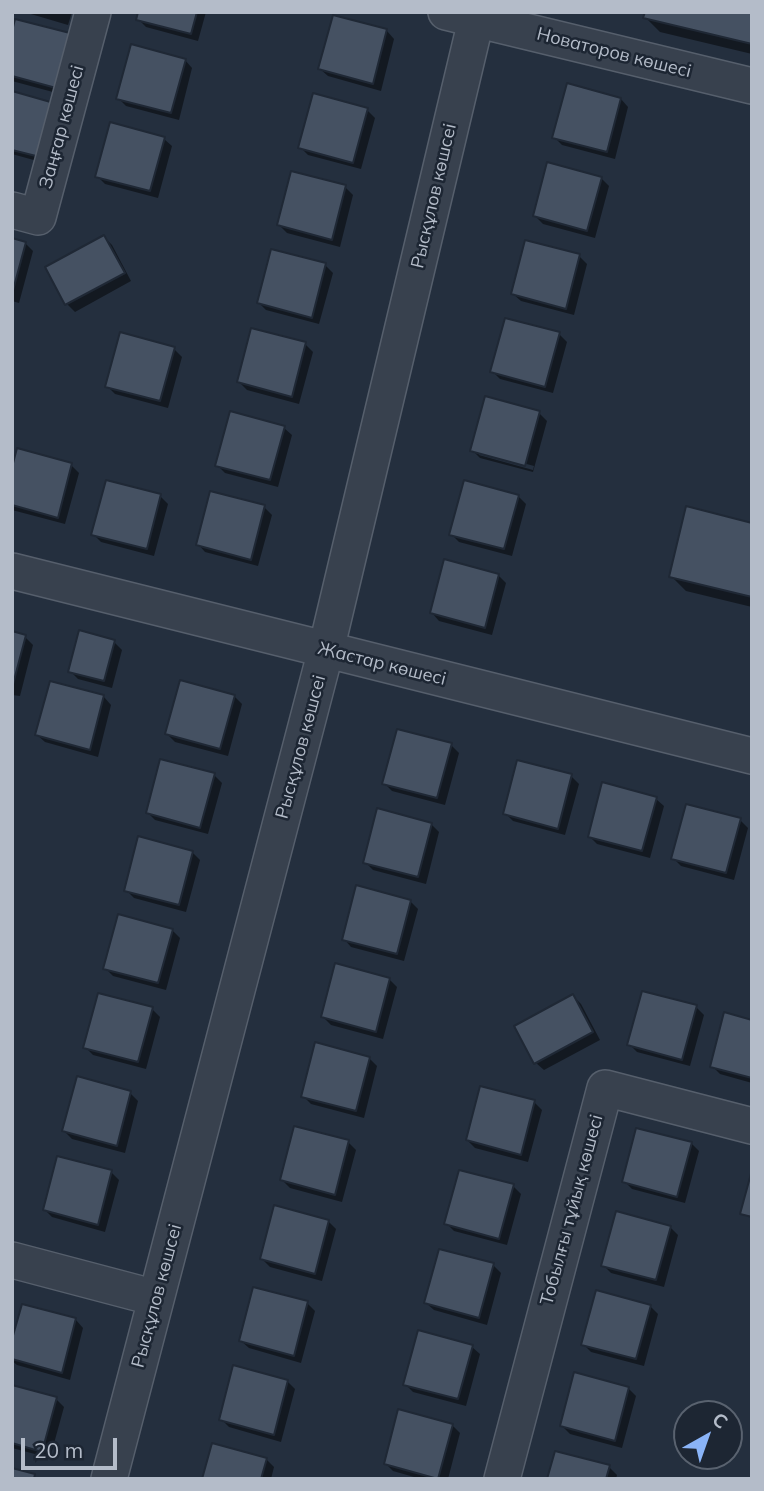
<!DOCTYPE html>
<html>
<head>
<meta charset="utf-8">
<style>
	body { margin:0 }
	#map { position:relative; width:764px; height:1491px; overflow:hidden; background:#242f3e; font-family:Mulish,sans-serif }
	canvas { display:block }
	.frame { position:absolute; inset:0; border:14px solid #b4bcc9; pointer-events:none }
	.north { position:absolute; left:673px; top:1400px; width:70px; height:70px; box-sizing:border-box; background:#1d2633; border:2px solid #59626f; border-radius:50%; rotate:40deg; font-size:19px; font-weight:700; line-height:28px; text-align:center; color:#b4bcc9 }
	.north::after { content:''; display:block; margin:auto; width:24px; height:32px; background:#8ab4f8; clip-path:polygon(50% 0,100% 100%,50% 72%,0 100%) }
	.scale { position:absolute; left:21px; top:1438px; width:96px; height:32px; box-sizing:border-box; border:4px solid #b4bcc9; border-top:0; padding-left:9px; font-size:21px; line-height:24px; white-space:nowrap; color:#b4bcc9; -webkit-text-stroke:5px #1d2633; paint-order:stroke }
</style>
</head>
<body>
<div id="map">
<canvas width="764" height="1491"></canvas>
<div class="frame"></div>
<div class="north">С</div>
<div class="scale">20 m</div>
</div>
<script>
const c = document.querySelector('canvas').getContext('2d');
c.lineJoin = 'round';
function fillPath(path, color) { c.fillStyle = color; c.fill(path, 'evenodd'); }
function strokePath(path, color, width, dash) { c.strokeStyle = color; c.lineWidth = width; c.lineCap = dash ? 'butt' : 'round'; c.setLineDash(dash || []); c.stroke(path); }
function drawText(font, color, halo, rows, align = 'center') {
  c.font = font + ' Mulish,sans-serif'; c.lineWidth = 5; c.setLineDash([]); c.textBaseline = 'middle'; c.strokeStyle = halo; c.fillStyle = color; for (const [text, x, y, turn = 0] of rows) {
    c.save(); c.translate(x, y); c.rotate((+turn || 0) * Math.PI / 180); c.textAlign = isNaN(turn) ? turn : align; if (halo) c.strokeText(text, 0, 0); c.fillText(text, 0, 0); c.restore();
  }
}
fillPath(new Path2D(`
	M24,12H72L68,25Z
	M140,12H206L198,41L146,27L138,19Z
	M752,12V54L660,32L645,17Z
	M334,17L387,31L394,39L381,91L328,76L320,69Z
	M12,38L64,95L12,81Z
	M185,60L192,68L179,120L126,106L118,98Z
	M12,93L48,164L12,154Z
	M621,99L628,107L615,159L562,145L554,137Z
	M367,110L375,118L361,169L308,155L300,147Z
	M164,139L172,146L158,198L105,184L97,176Z
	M601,178L609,186L595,238L543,224L535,216Z
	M345,187L353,195L340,247L287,233L279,225Z
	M104,237L112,245L131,281L75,312L67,304Z
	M12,240L25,243L33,251L19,303L12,301Z
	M579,256L587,264L574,315L521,301L513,294Z
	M325,265L333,273L319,324L266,310L259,303Z
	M559,334L567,342L553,393L500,379L492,371Z
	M305,344L313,352L299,404L247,390L239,382Z
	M174,349L182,357L168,408L115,394L107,386Z
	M539,413L547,421L533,472L480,458L472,450ZM479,451L534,466L533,470L479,455Z
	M284,428L292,435L278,487L225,473L217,465Z
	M71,465L79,473L65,524L12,510V474Z
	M160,496L168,504L154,556L101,542L93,534Z
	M518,496L526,504L512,556L459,542L451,534Z
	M264,507L272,515L258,566L205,552L198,544Z
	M752,524V607L686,591L671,576Z
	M498,575L506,583L492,635L439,621L432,613Z
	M12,633L25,637L33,645L20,696L12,695Z
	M114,642L122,650L112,688L78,679L70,671Z
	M51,683L104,697L111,705L98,757L45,742L37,735Z
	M234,696L242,704L228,756L175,742L167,734Z
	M451,745L459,753L445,805L392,791L384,783Z
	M214,775L222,783L208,834L155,820L147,812Z
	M571,776L579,784L565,835L513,821L505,813Z
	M656,799L664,806L650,858L597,844L589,836Z
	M740,820L748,828L734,880L681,866L673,858Z
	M431,824L439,832L426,884L373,870L365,862Z
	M192,852L200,860L186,912L134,898L126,890Z
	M410,901L418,909L404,961L351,947L344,939Z
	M172,930L180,938L166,990L113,976L105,968Z
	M389,979L397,987L383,1039L331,1025L323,1017Z
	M573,996L581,1004L600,1040L544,1070L536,1063Z
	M696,1007L704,1015L690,1066L637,1052L629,1044Z
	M152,1009L160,1017L146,1069L93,1055L85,1047Z
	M752,1022V1083L720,1074L712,1066Z
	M369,1058L377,1066L364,1118L311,1104L303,1096Z
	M78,1079L130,1093L138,1101L125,1153L72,1139L64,1131Z
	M534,1102L542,1110L528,1162L475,1148L467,1140Z
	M348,1142L356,1150L342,1202L290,1188L282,1180Z
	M691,1143L699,1151L685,1203L632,1189L624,1181Z
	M111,1172L119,1180L105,1232L52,1217L45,1210Z
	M513,1186L521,1194L507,1245L454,1231L446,1223Z
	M328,1221L336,1229L322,1281L270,1267L262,1259Z
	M670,1227L678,1235L664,1287L611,1273L603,1265Z
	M493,1265L501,1273L487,1325L434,1310L426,1303Z
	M307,1303L315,1311L301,1363L249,1348L241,1341Z
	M23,1306L76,1320L83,1328L70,1380L17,1365L12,1361V1346Z
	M650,1306L658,1314L644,1366L591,1352L583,1344Z
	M472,1347L480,1354L466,1406L413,1392L405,1384Z
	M287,1381L295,1389L281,1442L229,1427L221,1419Z
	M12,1387L56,1399L64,1407L50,1458L12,1448Z
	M628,1388L636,1396L622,1448L570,1434L562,1426Z
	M452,1425L460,1433L448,1479H421L393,1471L385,1463Z
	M266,1459L274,1467L271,1479H204Z
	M609,1467L617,1475L616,1479H549Z`), '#0007');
const building = new Path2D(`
	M138,12H197L191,34L136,20Z
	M645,12H752V44L643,18Z
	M333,15L387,29L373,84L318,69Z
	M15,19L70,33L56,88L12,76V31Z
	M131,44L186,59L171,113L116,99Z
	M567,83L621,98L607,152L552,138Z
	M12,91L54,103L40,157L12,150Z
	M313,93L368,108L353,163L298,148Z
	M110,122L165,137L150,191L95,177Z
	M547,162L602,177L587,231L533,216Z
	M291,171L346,185L332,240L277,225Z
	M104,235L125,273L65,305L45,267Z
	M12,238L26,242L12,294Z
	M525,240L580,254L566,309L511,294Z
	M271,249L326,263L312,318L257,303Z
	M505,318L560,332L545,387L490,372Z
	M251,328L306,342L292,397L237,382Z
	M120,332L175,347L160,401L105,387Z
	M485,396L540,411L525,466L470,451Z
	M230,411L285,426L270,480L215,466Z
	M17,448L72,463L58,518L12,505V467Z
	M106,480L161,494L147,549L91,535Z
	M464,480L519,495L504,549L449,535Z
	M210,491L265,505L251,560L196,545Z
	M686,506L752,523V597L669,577Z
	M444,559L499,574L485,628L430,613Z
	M79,630L115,640L104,681L68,672Z
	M12,631L26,635L12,688Z
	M180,680L235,695L220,749L165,734Z
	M50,681L104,695L90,750L35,735Z
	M397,729L452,743L437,798L382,784Z
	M160,759L215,773L200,828L146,813Z
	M517,760L572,774L558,829L503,814Z
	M602,782L657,797L642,851L588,837Z
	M686,804L741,818L726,873L671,859Z
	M377,808L432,823L418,877L363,863Z
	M138,836L193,851L179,905L124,891Z
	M356,885L411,900L397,954L342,940Z
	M118,914L173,929L158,983L103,969Z
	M335,963L390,978L376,1032L321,1017Z
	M642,991L697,1005L682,1060L627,1045Z
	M98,993L153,1007L138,1062L83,1048Z
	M573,994L593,1032L534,1064L514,1026Z
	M724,1012L752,1020V1078L710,1067Z
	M315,1042L370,1057L356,1111L301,1097Z
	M77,1076L131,1091L117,1146L62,1131Z
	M480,1086L535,1100L521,1155L466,1140Z
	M294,1126L349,1140L335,1195L280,1180Z
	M636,1128L692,1142L677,1197L622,1182Z
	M57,1156L112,1170L98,1225L43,1210Z
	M459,1170L514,1184L499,1239L444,1224Z
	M752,1170V1217L740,1214Z
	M274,1205L329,1220L315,1274L260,1259Z
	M616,1211L671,1226L656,1280L601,1266Z
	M439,1249L494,1263L479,1318L424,1303Z
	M253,1287L308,1301L294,1356L239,1341Z
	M596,1290L651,1305L636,1359L581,1345Z
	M22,1304L76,1318L62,1373L12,1359V1339Z
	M418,1330L473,1345L458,1399L403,1385Z
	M233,1365L288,1380L274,1435L219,1420Z
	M574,1372L629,1387L615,1441L560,1426Z
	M12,1385L57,1397L42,1452L12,1443Z
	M398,1409L453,1424L438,1479L384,1464Z
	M212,1443L267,1458L261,1479H202Z
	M555,1451L610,1465L606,1479H547Z
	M12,1468L35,1474L34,1479H12Z`);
fillPath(building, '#455162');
strokePath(building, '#1f2835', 2);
const minor = new Path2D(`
	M446,12L752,86
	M12,210L38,217L93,12
	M12,571L752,756
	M12,1260L156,1298
	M109,1479L326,650L478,12
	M502,1479L605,1088L752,1126`);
strokePath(minor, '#565f6c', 38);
strokePath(minor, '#38414e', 35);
drawText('18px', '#b4bcc9', '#1d2633', [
	["Новаторов көшесі",614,53,14],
	["Заңғар көшесі",62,127,-75],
	["Рысқұлов көшсеі",434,196,-77],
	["Жастар көшесі",382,664,14],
	["Рысқұлов көшсеі",301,747,-75],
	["Тобылғы тұйық көшесі",572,1210,-75],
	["Рысқұлов көшсеі",157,1296,-75]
]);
</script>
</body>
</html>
